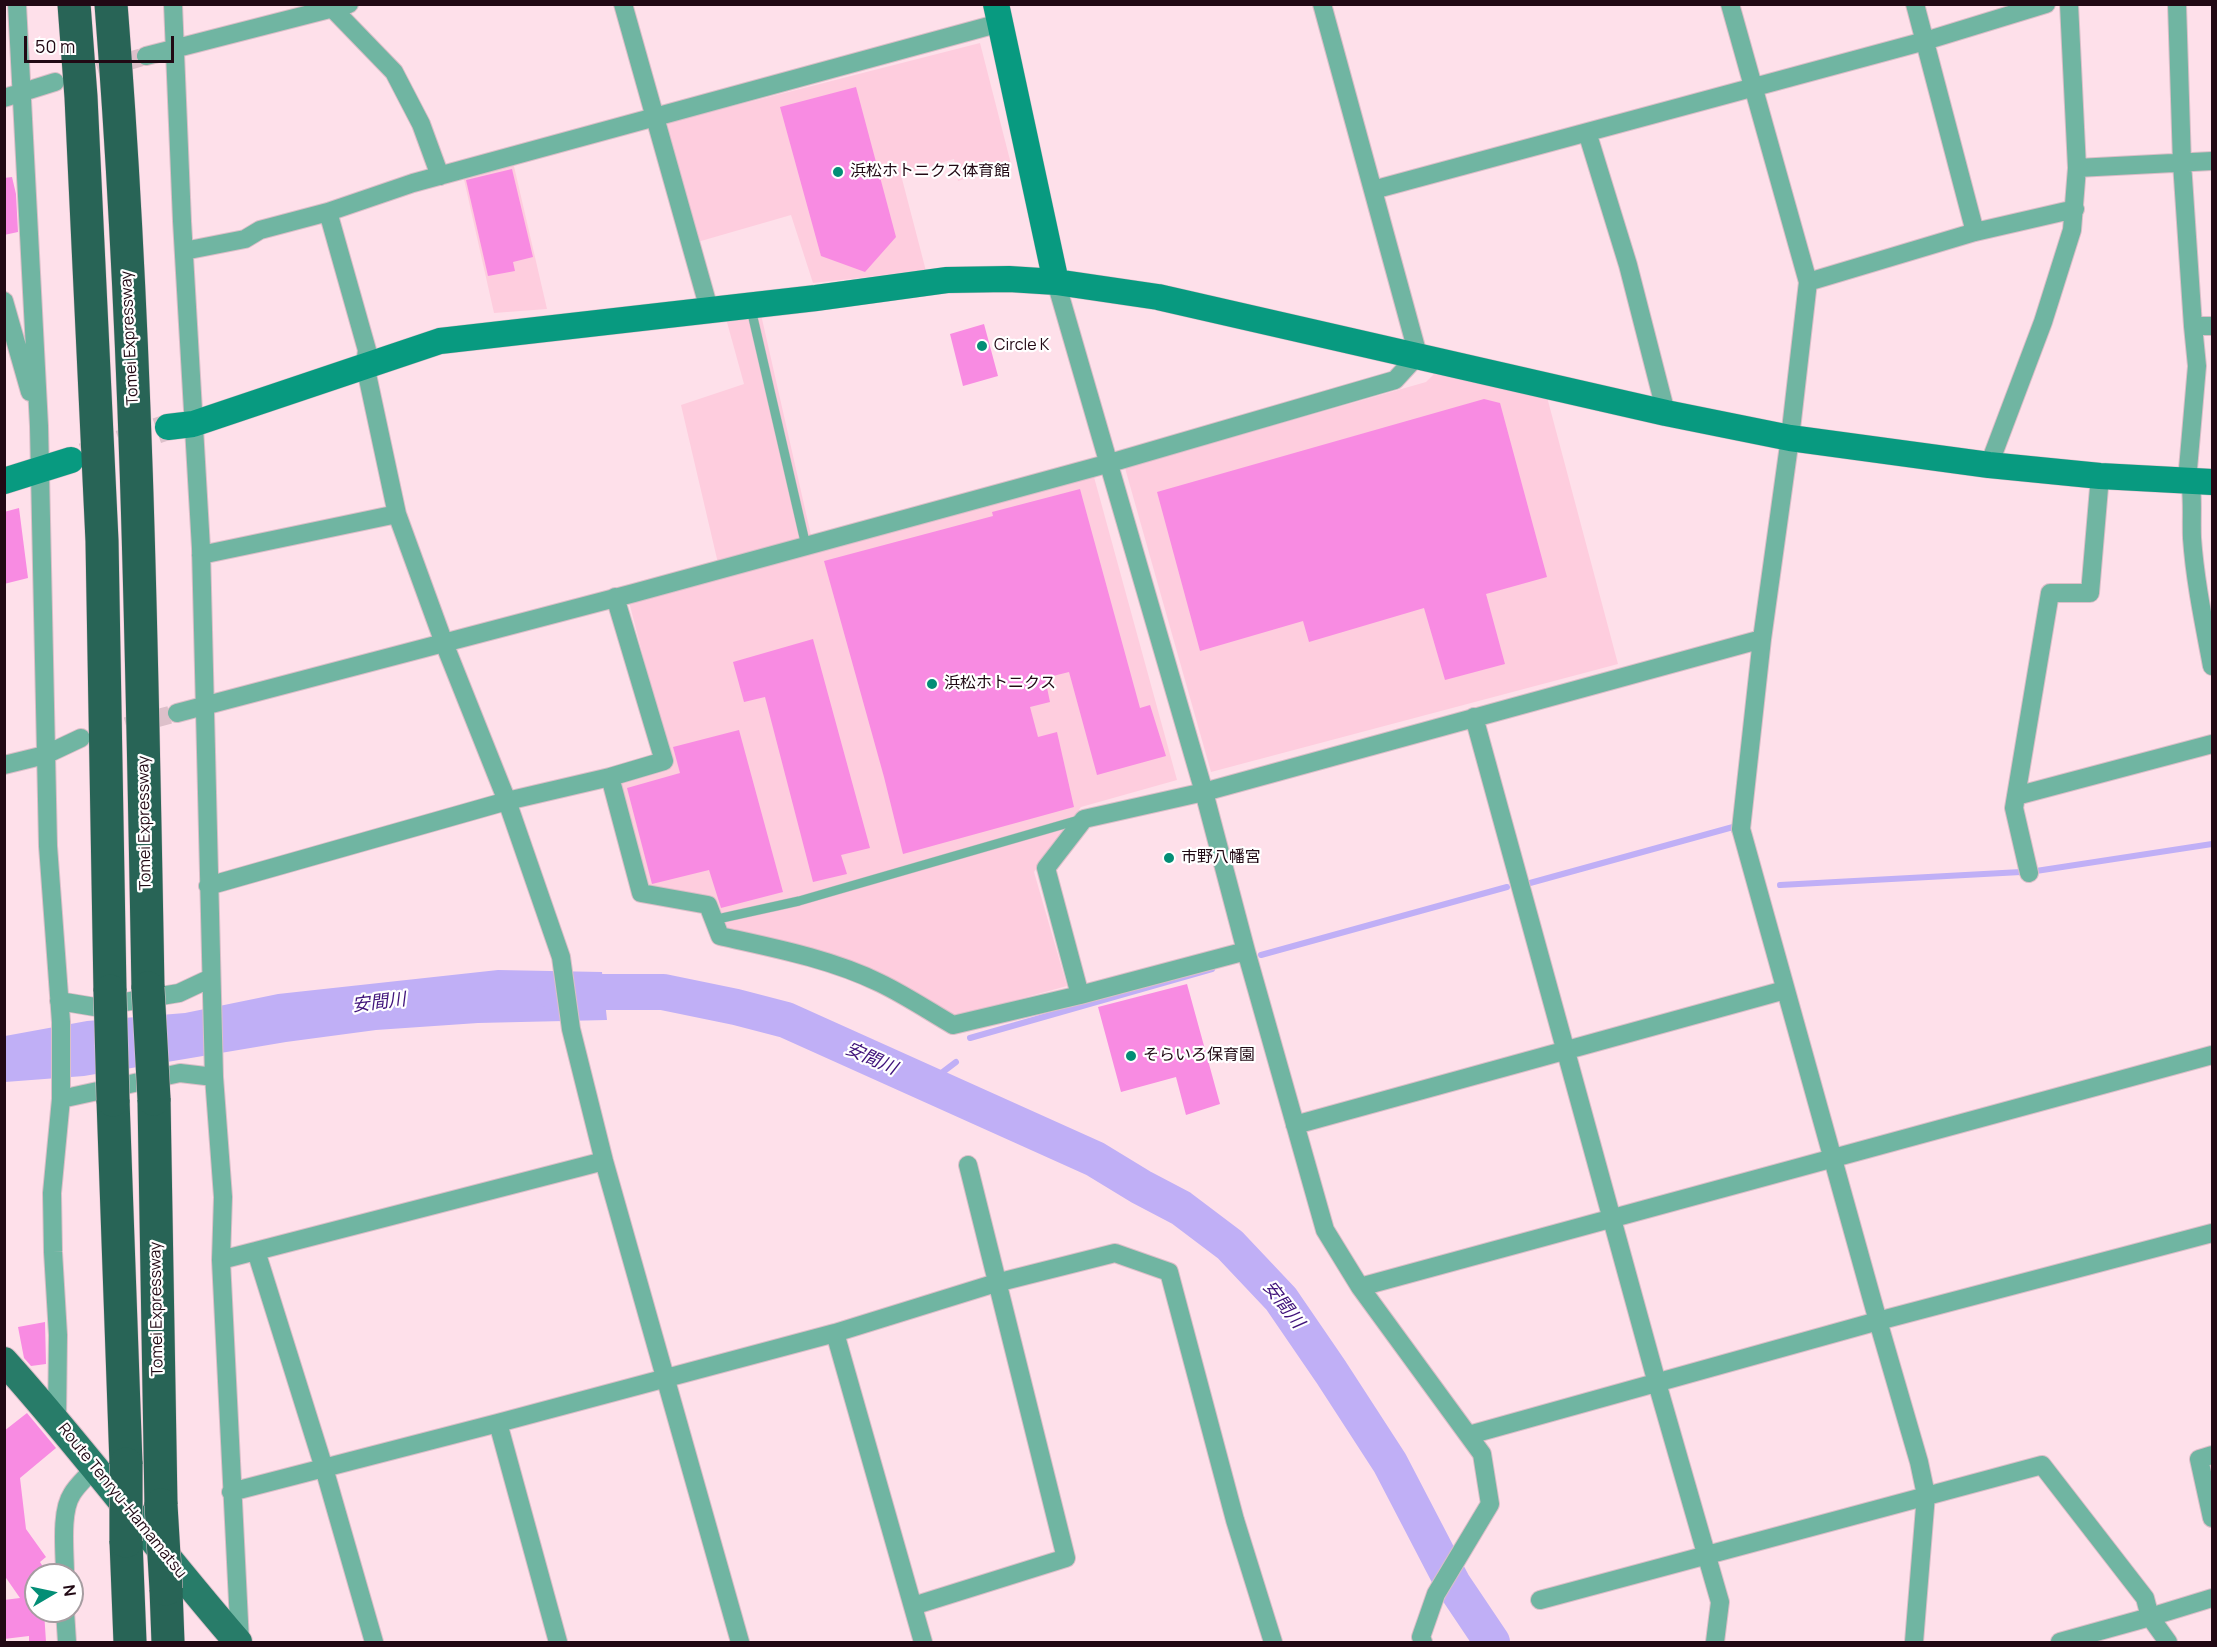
<!DOCTYPE html>
<html>
<head>
<meta charset="utf-8">
<style>
	body { margin:0 }
	#map { position:relative; width:2217px; height:1647px; overflow:hidden; background:#fee0ea; font-family:Manrope,sans-serif }
	canvas { display:block }
	.frame { position:absolute; inset:0; border:6px solid #210914; pointer-events:none }
	.north { position:absolute; left:24px; top:1563px; width:60px; height:60px; box-sizing:border-box; background:#fff; border:2px solid #a69da1; border-radius:50%; rotate:81deg; font-size:16px; font-weight:700; line-height:24px; text-align:center; color:#210914 }
	.north::after { content:''; display:block; margin:auto; width:21px; height:27px; background:#038e76; clip-path:polygon(50% 0,100% 100%,50% 72%,0 100%) }
	.scale { position:absolute; left:24px; top:36px; width:150px; height:27px; box-sizing:border-box; border:3px solid #210914; border-top:0; padding-left:8px; font-size:18px; line-height:21px; white-space:nowrap; color:#210914; -webkit-text-stroke:4px #fff; paint-order:stroke }
</style>
</head>
<body>
<div id="map">
<canvas width="2217" height="1647"></canvas>
<div class="frame"></div>
<div class="north">N</div>
<div class="scale">50 m</div>
</div>
<script>
const c = document.querySelector('canvas').getContext('2d');
c.lineJoin = 'round';
function fillPath(path, color) { c.fillStyle = color; c.fill(path, 'evenodd'); }
function strokePath(path, color, width, dash) { c.strokeStyle = color; c.lineWidth = width; c.lineCap = dash ? 'butt' : 'round'; c.setLineDash(dash || []); c.stroke(path); }
function drawText(font, color, halo, rows, align = 'center') {
  c.font = font + ' Manrope,"Noto Sans JP",sans-serif'; c.lineWidth = 4.5; c.setLineDash([]); c.textBaseline = 'middle'; c.strokeStyle = halo; c.fillStyle = color; for (const [text, x, y, turn = 0] of rows) {
    c.save(); c.translate(x, y); c.rotate((+turn || 0) * Math.PI / 180); c.textAlign = isNaN(turn) ? turn : align; if (halo) c.strokeText(text, 0, 0); c.fillText(text, 0, 0); c.restore();
  }
}
fillPath(new Path2D(`
	M980,43L1011,164L958,181L954,159L901,175L926,271L813,283L791,215L694,243L663,124Z
	M513,162L547,309L494,313L463,175Z
	M760,310L815,553L1094,477L1177,780L1081,807L1034,872L1067,986L957,1016L885,976L724,930L712,896L648,888L619,782L671,764L629,602L721,576L681,405L744,384L725,315Z
	M1434,374L1547,397L1618,664L1211,772L1125,468L1426,382Z`), '#fecdde');
fillPath(new Path2D(`
	M498,970L602,972L607,1020L478,1023L376,1030L286,1042L84,1076L5,1082V1036L87,1021L185,1013L278,994Z`), '#c0aff6');
strokePath(new Path2D(`
	M2036,871L2212,844
	M1530,883L1733,827L1735,833
	M1780,885L2021,872
	M1261,955L1507,887
	M970,1038L1212,969
	M927,1084L956,1062`), '#c0aff6', 6);
strokePath(new Path2D(`
	M555,992H663L736,1007L786,1020L1095,1159L1141,1187L1181,1208L1230,1245L1281,1299L1331,1372L1390,1463L1453,1584L1492,1642`), '#c0aff6', 36);
fillPath(new Path2D(`
	M856,87L896,237L865,272L821,256L780,107Z
	M512,169L533,257L513,262L515,271L488,276L466,180Z
	M12,177L16,194L18,232L4,235V178Z
	M984,324L998,376L963,386L950,334Z
	M1484,399L1500,403L1547,577L1486,594L1505,664L1445,680L1424,608L1309,642L1303,621L1200,651L1157,492Z
	M1080,489L1140,708L1150,705L1166,756L1097,775L1069,672L1045,678L1050,702L1030,707L1038,737L1057,732L1074,807L903,854L884,777L824,561L993,516L992,512Z
	M19,508L28,578L4,584V512Z
	M813,639L870,848L841,855L847,874L813,882L765,697L744,702L733,662Z
	M739,730L783,892L721,908L709,870L652,884L627,788L680,773L673,747Z
	M1187,984L1220,1104L1186,1115L1176,1077L1121,1092L1098,1007Z
	M45,1322L46,1364L31,1366L24,1358L18,1327Z
	M27,1413L56,1448L20,1478L26,1529L46,1557L40,1562L48,1575H36V1611H44L46,1642H29V1636L4,1639V1600L20,1598L4,1575V1431Z`), '#f88be2');
strokePath(new Path2D(`
	M72,78L146,56
	M100,733L177,713`), '#ddc0ca', 18, [18, 9]);
strokePath(new Path2D(`
	M83,456L168,427`), '#ddc0ca', 26, [26, 13]);
const lane = new Path2D(`
	M751,309L806,546
	M713,920L799,901L1082,819`);
const street = new Path2D(`
	M17,4L39,426L48,846L61,1022V1099L52,1193L53,1252L58,1335L57,1420
	M173,4L182,221L201,548L214,1077L223,1197L221,1260L240,1642
	M332,4L333,9L394,72L421,124L440,176
	M623,4L709,309
	M1730,4L1808,282L1790,438L1762,639L1741,829L1878,1321L1919,1462L1926,1495L1914,1642
	M1915,4L1975,232
	M2069,4L2077,168
	M2177,4L2182,163L2193,326H2212
	M146,56L349,4
	M4,98L55,82
	M1587,132L1628,265L1666,413
	M1373,190L1925,41L2046,4
	M328,212L367,350L365,365L397,514L444,643L507,801L561,957L571,1029L604,1161L740,1642
	M184,251L245,239L260,230L328,212L413,183L1000,23
	M1056,282L1204,792L1246,951L1325,1230L1360,1287L1482,1454L1490,1504L1436,1594L1421,1637L1423,1642
	M1808,282L1975,232L2075,209
	M4,301L30,392
	M2193,326L2197,366L2188,469C2194,491 2191,515 2192,538C2195,581 2204,623 2212,666
	M1989,465L2043,322L2072,230L2077,168L2212,161
	M201,555L397,514
	M177,713L634,593L1110,463L1395,380L1418,355L1322,4
	M1474,717L1657,1383L1720,1602L1715,1642
	M4,765L45,755L81,738
	M610,777L641,893L708,905L720,936C774,948 831,959 880,983C905,995 929,1011 953,1025L1080,995L1246,951
	M2016,796L2212,744
	M2029,873L2014,808L2050,593H2090L2100,476
	M208,886L507,801L610,777L664,761L615,597
	M1080,995L1046,868L1084,819L1204,792L1762,639
	M59,1001L95,1007L179,993L211,978
	M61,1099L180,1073L214,1077
	M1295,1125L1785,990
	M256,1251L604,1161
	M221,1260L256,1251L324,1468L374,1642
	M1360,1287L2212,1055
	M835,1333L923,1642
	M498,1423L558,1642
	M1469,1435L1878,1321L2212,1233
	M2212,1455L2199,1459L2212,1518
	M231,1492L498,1423L835,1333L996,1283L1115,1253L1169,1272L1235,1520L1273,1642
	M65,1575C65,1553 60,1512 72,1494C77,1485 87,1477 94,1468
	M1540,1600L2042,1465L2145,1598L2150,1617L2212,1598
	M913,1606L1066,1558L968,1165
	M65,1611L67,1642
	M2060,1642L2150,1617L2168,1642`);
const secondary = new Path2D(`
	M996,4L1056,282
	M168,427L193,424L440,341L816,298L947,280L1009,279L1056,282L1158,297L1666,413L1790,438L1989,465L2100,476L2212,482
	M4,481L71,460`);
const primary = new Path2D(`
	M4,1361C86,1452 158,1550 238,1642`);
const highway = new Path2D(`
	M74,4L81,97L102,541L110,991
	M111,4C137,332 142,660 148,988
	M154,1099L161,1505
	M113,1100L126,1464
	M126,1541L130,1642
	M166,1589L168,1642`);
strokePath(lane, '#dbbec8', 10);
strokePath(street, '#dbbec8', 20);
strokePath(secondary, '#dbbec8', 27);
strokePath(primary, '#dbbec8', 30);
strokePath(highway, '#dbbec8', 34);
strokePath(lane, '#70b5a2', 9);
strokePath(street, '#70b5a2', 18);
strokePath(secondary, '#089a80', 26);
strokePath(primary, '#287c69', 28);
strokePath(highway, '#286456', 33);
const highwayBridge = new Path2D(`
	M148,988L154,1099
	M110,991L113,1100
	M126,1464V1541
	M161,1505L166,1589`);
strokePath(highwayBridge, '#dbbec8', 34, []);
strokePath(highwayBridge, '#286456', 33);
for (const [x, y, r, color] of [
	[838,172,6,"#038e76"],
	[982,346,6,"#038e76"],
	[932,684,6,"#038e76"],
	[1169,858,6,"#038e76"],
	[1131,1056,6,"#038e76"]
]) { const dot = new Path2D(); dot.arc(x, y, r, 0, 2 * Math.PI); c.fillStyle = color; c.fill(dot); strokePath(dot, '#fff', 2); }
drawText('16px', '#210914', '#fff', [
	["浜松ホトニクス体育館",850,172],
	["Circle K",994,346],
	["浜松ホトニクス",944,684],
	["市野八幡宮",1181,858],
	["そらいろ保育園",1143,1056]
], 'left');
drawText('16px', '#210914', '#fff', [
	["Tomei Expressway",130,338,-93],
	["Tomei Expressway",145,823,-91],
	["Tomei Expressway",157,1309,-91],
	["Route Tenryu-Hamamatsu",122,1501,51]
]);
drawText('italic 18px', '#3f127a', '#fff', [
	["安間川",379,1003,-7],
	["安間川",871,1059,24],
	["安間川",1283,1305,52]
]);
</script>
</body>
</html>
